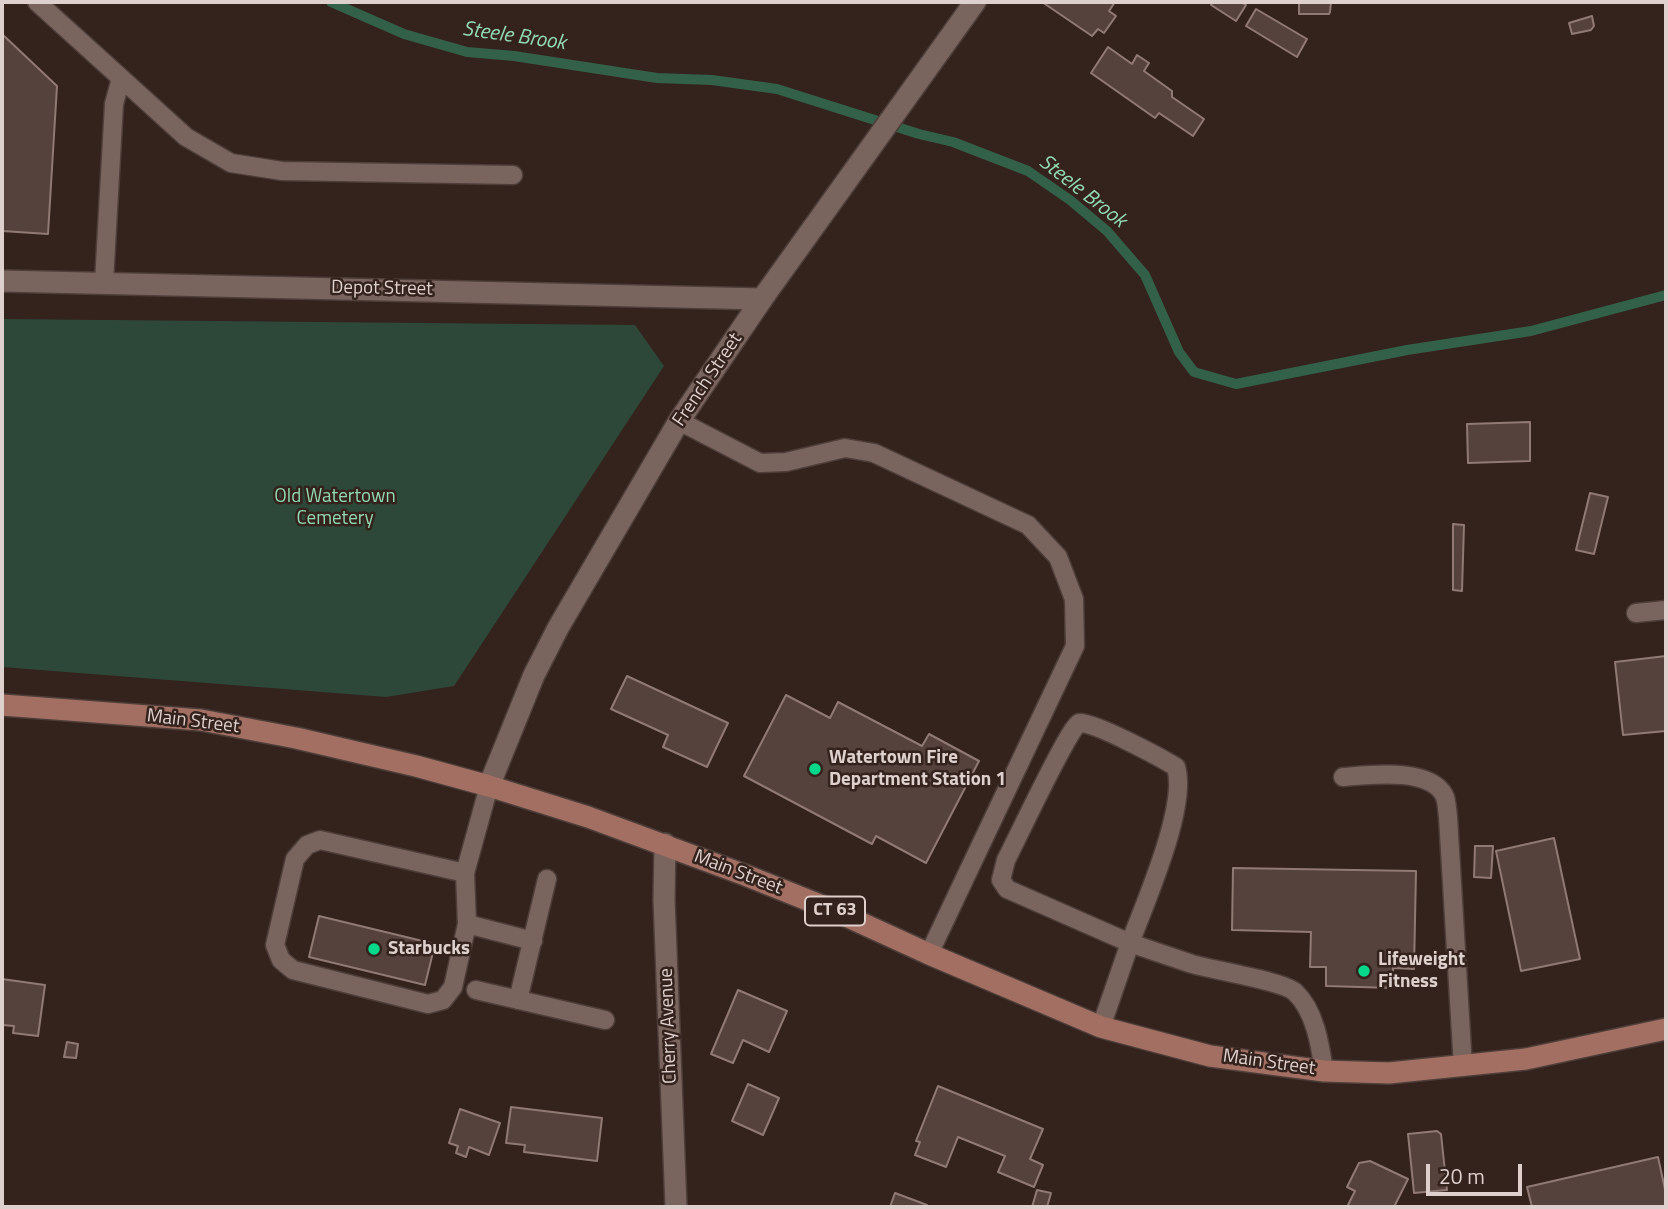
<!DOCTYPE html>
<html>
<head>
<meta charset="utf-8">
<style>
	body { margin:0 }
	#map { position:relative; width:1668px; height:1209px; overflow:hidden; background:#34221d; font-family:"Titillium Web",sans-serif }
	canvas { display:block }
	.frame { position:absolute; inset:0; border:4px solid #ddd0cd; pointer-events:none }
	.scale { position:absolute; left:1426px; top:1164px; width:96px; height:32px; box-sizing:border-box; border:4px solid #ddd0cd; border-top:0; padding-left:9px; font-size:21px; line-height:24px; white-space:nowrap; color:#ddd0cd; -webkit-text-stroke:5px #34221d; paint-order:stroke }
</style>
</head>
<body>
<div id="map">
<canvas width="1668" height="1209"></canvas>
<div class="frame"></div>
<div class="scale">20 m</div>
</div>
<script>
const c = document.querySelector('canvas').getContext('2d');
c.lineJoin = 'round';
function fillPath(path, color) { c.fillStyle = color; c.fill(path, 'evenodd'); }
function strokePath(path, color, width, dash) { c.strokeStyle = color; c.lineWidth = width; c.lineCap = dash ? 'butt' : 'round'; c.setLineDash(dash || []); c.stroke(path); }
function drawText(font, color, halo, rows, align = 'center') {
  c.font = font + ' "Titillium Web",sans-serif'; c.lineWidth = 5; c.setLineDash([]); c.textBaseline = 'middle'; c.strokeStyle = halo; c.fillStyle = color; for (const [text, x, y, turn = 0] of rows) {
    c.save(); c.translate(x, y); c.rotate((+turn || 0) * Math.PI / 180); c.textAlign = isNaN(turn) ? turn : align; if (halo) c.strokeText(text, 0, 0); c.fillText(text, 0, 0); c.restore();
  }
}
fillPath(new Path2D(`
	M2,319L635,325L664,366L454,686L386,697L2,667Z`), '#2d4838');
strokePath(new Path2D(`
	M331,2L404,34L467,52L514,56L657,78L712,80L777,89L919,134L953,142L1028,171L1070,200L1107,231L1145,275L1179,352L1194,372L1236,384L1407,350L1531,331L1666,295`), '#336048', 10);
const building = new Path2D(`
	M1042,2H1115L1109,11L1116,16L1104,33L1098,29L1092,36Z
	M1213,2H1241L1246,5L1236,21L1211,5Z
	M1299,2H1331L1330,12L1329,14H1299Z
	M1256,9L1307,39L1297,57L1246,26Z
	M1592,16L1594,26L1591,30L1572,34L1569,23Z
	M2,34L57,86L48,234L2,231Z
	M1108,47L1132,64L1137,55L1149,63L1144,71L1172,91V97L1204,119L1193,136L1159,113L1155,118L1091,73Z
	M1530,422V461L1468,463L1467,424Z
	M1590,493L1608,497L1594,554L1576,550Z
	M1453,524L1464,525L1462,591L1453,590Z
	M1666,656V731L1623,735L1615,662Z
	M627,676L728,723L707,767L663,747L668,735L611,709Z
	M786,695L830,718L838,702L922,746L929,734L979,761L926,863L876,836L872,844L744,776Z
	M1554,838L1580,959L1521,971L1496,851Z
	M1475,846H1493L1491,878L1474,877Z
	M1233,868L1416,871L1414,969L1393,968V988L1326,986V967H1310L1311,932L1232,930Z
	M319,916L435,944L425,985L309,957Z
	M2,979L45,985L38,1036L13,1033L14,1026L2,1025Z
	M738,990L787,1011L769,1052L743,1040L733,1063L711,1054Z
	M67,1042L78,1044L76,1058L64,1057Z
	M748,1084L779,1098L763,1135L732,1121Z
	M938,1086L1043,1129L1030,1159L1043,1165L1034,1187L998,1172L1005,1156L958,1137L946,1167L915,1155L920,1142L916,1141Z
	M511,1107L602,1118L597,1161L524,1152L525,1145L506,1143Z
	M460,1109L500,1123L489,1155L469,1147L466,1157L456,1153L458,1146L449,1143Z
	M1437,1131L1441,1134L1447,1190L1414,1193L1408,1134Z
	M1658,1157L1666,1194V1207H1532L1527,1187Z
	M1370,1161L1408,1179L1394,1207H1347L1355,1191L1347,1187L1359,1163Z
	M1037,1190L1051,1193L1047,1207H1032Z
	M895,1193L927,1205L926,1207H890Z`);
fillPath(building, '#56423c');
strokePath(building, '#917a74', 2);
const service = new Path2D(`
	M37,2L121,78L114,104L104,282
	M121,78L186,137L231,163L282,171L513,175
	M679,421L760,463L786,462L845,448L874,453L1028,525L1058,557L1074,599L1075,646L929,954
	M1636,613L1666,610
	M1343,777C1369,775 1429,767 1444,795C1447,800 1447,810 1448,817L1463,1067
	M489,786L465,873L467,924L533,941
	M465,873L320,840L307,845L295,859L275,945L281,960L293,970L428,1004L443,1000L453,987L467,924
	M476,990L605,1020
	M518,1000L547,879
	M1101,1027L1130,943L1007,889L1001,880L1006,860C1015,843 1070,726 1079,723C1091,720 1163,759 1176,767C1188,806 1145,903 1130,943C1151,950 1171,957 1192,964C1212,970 1283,981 1295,992C1315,1011 1320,1044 1324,1071`);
const minor = new Path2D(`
	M2,281L762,299
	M665,844L664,900L676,1207`);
const tertiary = new Path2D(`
	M489,786L534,675L558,628L679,421L762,299L975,2`);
const primary = new Path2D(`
	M2,705L201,720L296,738L416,766L489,786L588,817L745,875L835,911L929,954L1101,1027L1210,1056L1324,1071L1389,1073L1526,1059L1666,1029`);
strokePath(service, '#4d3e3a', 21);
strokePath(minor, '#4d3e3a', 24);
strokePath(tertiary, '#4d3e3a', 24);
strokePath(primary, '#4d3e3a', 24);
strokePath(service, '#7a645e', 18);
strokePath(minor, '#7a645e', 21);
strokePath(tertiary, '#7a645e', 21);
strokePath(primary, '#a36f62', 21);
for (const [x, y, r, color] of [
	[815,769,7,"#04d98b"],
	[374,949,7,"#04d98b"],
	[1364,971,7,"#04d98b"]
]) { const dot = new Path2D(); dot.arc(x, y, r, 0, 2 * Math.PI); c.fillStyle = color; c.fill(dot); strokePath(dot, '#34221d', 2.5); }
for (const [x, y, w] of [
	[835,911,60]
]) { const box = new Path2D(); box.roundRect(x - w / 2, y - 14.5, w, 29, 5); c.fillStyle = '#34221d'; c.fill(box); strokePath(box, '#ddd0cd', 2); }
drawText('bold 18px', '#ddd0cd', null, [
	["CT 63",835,911]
]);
drawText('19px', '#ddd0cd', '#34221d', [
	["Depot Street",382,289,1],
	["French Street",708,380,-56],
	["Main Street",193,722,7],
	["Main Street",738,873,21],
	["Cherry Avenue",669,1026,-92],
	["Main Street",1269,1063,8]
]);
drawText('19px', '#91dab1', '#34221d', [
	["Old Watertown",335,497],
	["Cemetery",335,519]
]);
drawText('bold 19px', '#ddd0cd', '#34221d', [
	["Watertown Fire",829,758],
	["Department Station 1",829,780],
	["Starbucks",388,949],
	["Lifeweight",1378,960],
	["Fitness",1378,982]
], 'left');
drawText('italic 21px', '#92dbb2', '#34221d', [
	["Steele Brook",514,37,8],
	["Steele Brook",1082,192,38]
]);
</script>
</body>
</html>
